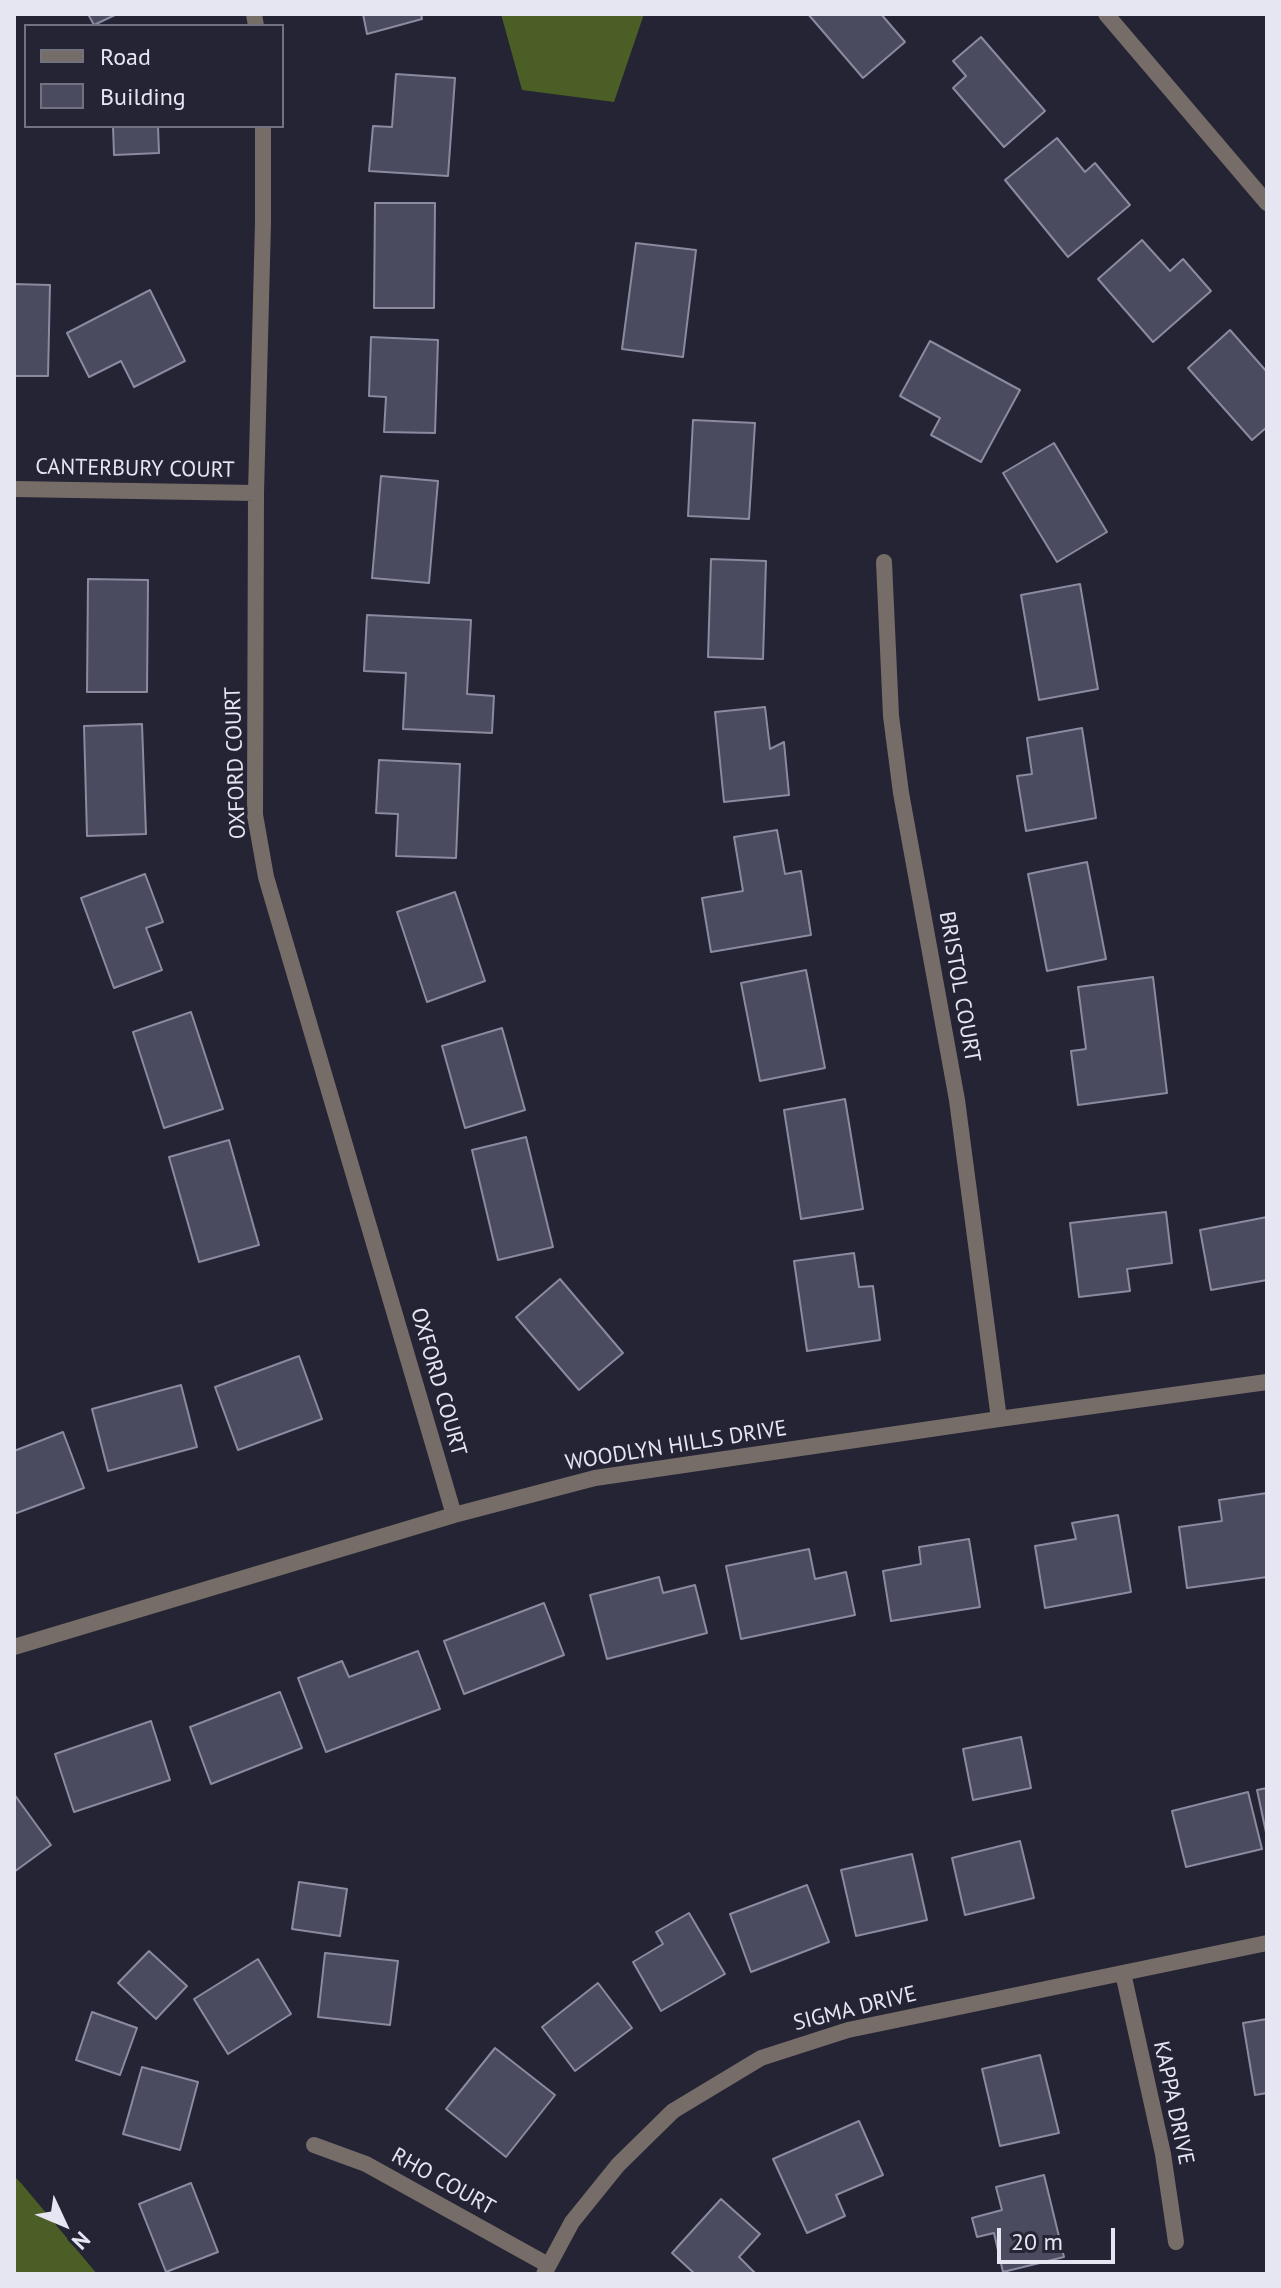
<!DOCTYPE html>
<html>
<head>
<meta charset="utf-8">
<style>
	body { margin:0 }
	#map { position:relative; width:1281px; height:2288px; overflow:hidden; background:#242435; font-family:"PT Sans",sans-serif }
	canvas { display:block }
	.frame { position:absolute; inset:0; border:16px solid #e6e6f2; pointer-events:none }
	.legend { position:absolute; left:24px; top:24px; width:260px; height:104px; box-sizing:border-box; background:#242435; border:2px solid #727281; margin:0; padding:10px 14px; list-style:none; font-size:24px; color:#e6e6f2 }
	.legend li { display:flex; align-items:center; gap:16px; height:40px }
	.legend b { width:40px; border:2px solid #727281 }
	.north { position:absolute; left:24px; top:2184px; width:80px; height:80px; -webkit-text-stroke:6px #242435; paint-order:stroke; rotate:134deg; font-size:22px; font-weight:700; line-height:32px; text-align:center; color:#e6e6f2 }
	.north::after { content:''; display:block; margin:auto; width:28px; height:36px; background:#e6e6f2; clip-path:polygon(50% 0,100% 100%,50% 72%,0 100%) }
	.scale { position:absolute; left:997px; top:2228px; width:118px; height:36px; box-sizing:border-box; border:4px solid #e6e6f2; border-top:0; padding-left:10px; font-size:24px; line-height:28px; white-space:nowrap; color:#e6e6f2; -webkit-text-stroke:6px #242435; paint-order:stroke }
</style>
</head>
<body>
<div id="map">
<canvas width="1281" height="2288"></canvas>
<div class="frame"></div>
<ul class="legend">
<li><b style="height:10px;background:#776d68"></b>Road</li>
<li><b style="height:22px;background:#4b4b5f"></b>Building</li>
</ul>
<div class="north">N</div>
<div class="scale">20 m</div>
</div>
<script>
const c = document.querySelector('canvas').getContext('2d');
c.lineJoin = 'round';
function fillPath(path, color) { c.fillStyle = color; c.fill(path, 'evenodd'); }
function strokePath(path, color, width, dash) { c.strokeStyle = color; c.lineWidth = width; c.lineCap = dash ? 'butt' : 'round'; c.setLineDash(dash || []); c.stroke(path); }
function drawText(font, color, halo, rows, align = 'center') {
  c.font = font + ' "PT Sans",sans-serif'; c.lineWidth = 7; c.setLineDash([]); c.textBaseline = 'middle'; c.strokeStyle = halo; c.fillStyle = color; for (const [text, x, y, turn = 0] of rows) {
    c.save(); c.translate(x, y); c.rotate((+turn || 0) * Math.PI / 180); c.textAlign = isNaN(turn) ? turn : align; if (halo) c.strokeText(text, 0, 0); c.fillText(text, 0, 0); c.restore();
  }
}
fillPath(new Path2D(`
	M501,14H644L614,102L522,90Z
	M14,2176L21,2183L97,2274H14Z`), '#4b5e25');
const building = new Path2D(`
	M88,14H117L94,25Z
	M363,14H421L422,19L367,34Z
	M808,14H881L905,42L863,78Z
	M981,37L1045,111L1004,147L953,88L966,76L953,61Z
	M396,74L455,78L448,176L369,171L373,126L392,127Z
	M113,126H158L159,153L114,155Z
	M1057,138L1085,172L1095,163L1130,205L1068,257L1005,180Z
	M375,203H435L434,308H374Z
	M1142,240L1170,271L1183,259L1211,291L1153,342L1098,279Z
	M636,243L696,250L683,357L622,349Z
	M14,284L50,285L48,376H14Z
	M150,290L185,361L134,387L121,361L89,377L67,333Z
	M1230,330L1267,372V427L1252,440L1188,368Z
	M371,337L438,340L435,433L384,432L386,397L369,396Z
	M930,341L1020,390L981,462L931,435L940,418L900,396Z
	M693,420L755,423L749,519L688,516Z
	M1054,443L1107,532L1057,562L1003,473Z
	M381,476L438,481L429,583L372,578Z
	M711,559L766,561L763,659L708,657Z
	M88,579L148,580L147,692H87Z
	M1080,584L1098,689L1039,700L1021,595Z
	M367,615L471,620L467,694L494,696L492,733L403,729L406,673L364,671Z
	M765,707L770,749L784,742L789,795L724,802L715,712Z
	M142,724L146,834L87,836L84,726Z
	M1082,728L1096,818L1026,831L1017,776L1032,774L1027,738Z
	M379,760L460,764L456,858L396,856L398,814L376,813Z
	M777,830L785,874L801,871L811,935L711,952L702,898L743,891L734,837Z
	M1087,862L1106,959L1047,971L1028,874Z
	M145,874L163,922L146,928L162,970L114,988L81,898Z
	M455,892L485,981L427,1002L397,912Z
	M806,970L825,1068L760,1081L741,983Z
	M1153,977L1167,1093L1078,1105L1071,1051L1086,1049L1078,987Z
	M191,1012L223,1109L164,1128L133,1032Z
	M502,1028L525,1110L465,1128L442,1046Z
	M845,1099L863,1209L801,1219L784,1110Z
	M526,1137L553,1247L498,1260L472,1150Z
	M229,1140L259,1245L199,1262L169,1157Z
	M1166,1212L1172,1263L1127,1269L1130,1291L1079,1297L1070,1223Z
	M1267,1217V1280L1211,1290L1200,1230Z
	M854,1253L859,1287L873,1286L880,1340L807,1351L794,1261Z
	M560,1279L623,1353L579,1390L516,1317Z
	M299,1356L322,1419L238,1450L215,1387Z
	M181,1385L197,1447L108,1471L92,1409Z
	M63,1432L84,1488L14,1514V1451Z
	M1267,1493V1577L1187,1588L1179,1527L1222,1521L1219,1500Z
	M1118,1515L1131,1592L1045,1608L1035,1546L1076,1539L1072,1523Z
	M969,1539L980,1607L891,1621L883,1571L921,1564L919,1547Z
	M809,1549L815,1579L846,1572L855,1615L741,1639L726,1566Z
	M659,1577L663,1593L695,1585L707,1633L607,1659L590,1595Z
	M544,1603L564,1655L464,1694L444,1641Z
	M418,1651L440,1709L326,1752L298,1678L342,1661L349,1677Z
	M280,1692L302,1748L211,1784L190,1727Z
	M151,1721L170,1780L74,1812L55,1754Z
	M1021,1737L1031,1788L973,1800L963,1749Z
	M1267,1788V1837L1257,1790Z
	M1248,1792L1262,1849L1186,1867L1172,1811Z
	M14,1794L51,1845L14,1872Z
	M1020,1841L1034,1898L965,1915L952,1858Z
	M912,1854L927,1920L856,1936L841,1870Z
	M299,1882L347,1889L340,1936L292,1929Z
	M807,1885L829,1942L751,1972L730,1914Z
	M689,1913L725,1974L661,2011L633,1962L663,1944L656,1932Z
	M149,1951L187,1986L156,2019L118,1983Z
	M325,1953L398,1961L390,2025L318,2017Z
	M258,1959L291,2014L228,2054L194,1999Z
	M598,1983L632,2028L575,2071L542,2027Z
	M92,2012L137,2028L120,2075L76,2060Z
	M1267,2019V2093L1255,2095L1243,2023Z
	M495,2048L555,2095L506,2157L446,2109Z
	M1040,2055L1059,2133L1000,2146L982,2069Z
	M142,2067L198,2082L180,2150L123,2134Z
	M859,2121L883,2175L836,2195L845,2216L807,2233L773,2159Z
	M1044,2175L1064,2257L1003,2272L994,2233L977,2237L972,2218L1002,2210L996,2187Z
	M191,2183L218,2252L166,2272L139,2204Z
	M721,2199L760,2234L739,2257L756,2274H695L672,2253Z`);
fillPath(building, '#4b4b5f');
strokePath(building, '#8a8aa0', 2);
strokePath(new Path2D(`
	M254,14L256,26
	M1106,14L1267,203
	M263,126V223L256,493L255,815L266,877L454,1515
	M14,489L256,493
	M884,562L891,716L901,793L957,1100L999,1419
	M14,1647L454,1515L595,1478L999,1419L1267,1382
	M1123,1973L1163,2154L1176,2242
	M314,2145L366,2164L548,2265
	M544,2274L572,2222L618,2165L673,2111L761,2058L848,2030L1267,1943`), '#776d68', 16);
drawText('22px', '#e6e6f2', '#242435', [
	["CANTERBURY COURT",135,469,1],
	["OXFORD COURT",236,763,-92],
	["BRISTOL COURT",959,987,80],
	["OXFORD COURT",438,1382,74],
	["WOODLYN HILLS DRIVE",676,1446,-9],
	["SIGMA DRIVE",855,2009,-14],
	["KAPPA DRIVE",1173,2103,78],
	["RHO COURT",443,2182,29]
]);
</script>
</body>
</html>
